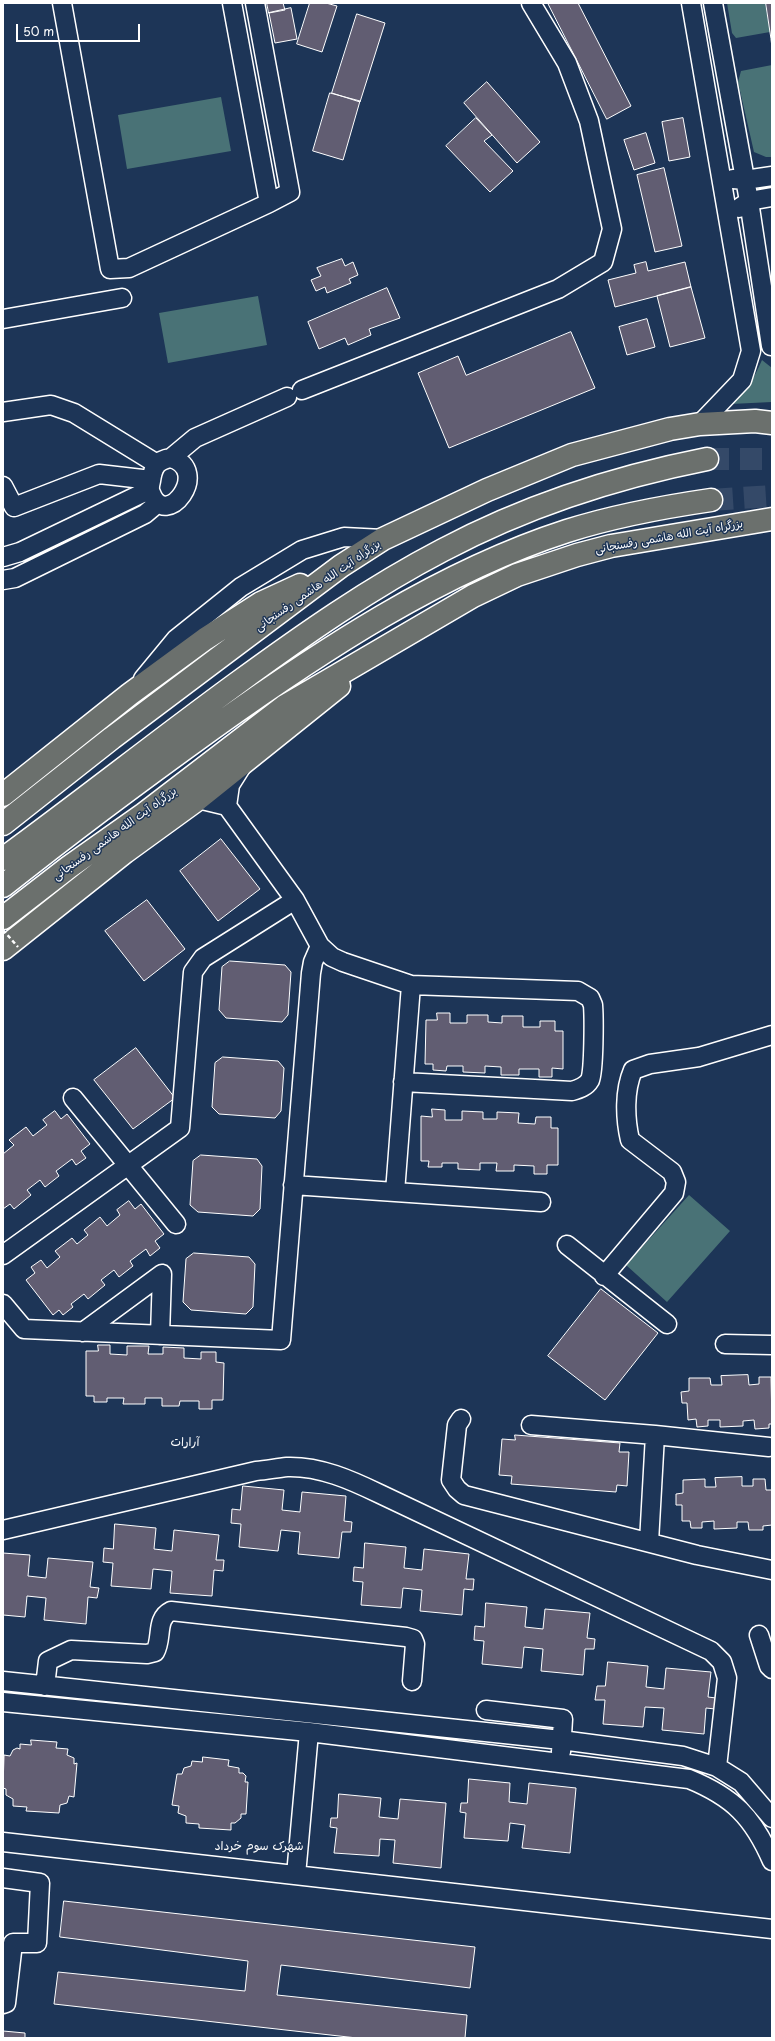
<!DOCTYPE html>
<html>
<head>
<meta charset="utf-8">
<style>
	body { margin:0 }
	#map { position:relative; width:775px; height:2041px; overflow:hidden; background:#1d3557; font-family:"Playpen Sans",sans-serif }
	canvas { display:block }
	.frame { position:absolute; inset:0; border:4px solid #fff; pointer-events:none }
	.scale { position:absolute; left:16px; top:24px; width:124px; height:18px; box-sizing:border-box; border:2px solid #fff; border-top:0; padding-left:5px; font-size:12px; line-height:14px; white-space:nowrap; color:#fff; -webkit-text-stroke:3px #1d3557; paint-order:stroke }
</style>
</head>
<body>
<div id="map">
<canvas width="775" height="2041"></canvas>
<div class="frame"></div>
<div class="scale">50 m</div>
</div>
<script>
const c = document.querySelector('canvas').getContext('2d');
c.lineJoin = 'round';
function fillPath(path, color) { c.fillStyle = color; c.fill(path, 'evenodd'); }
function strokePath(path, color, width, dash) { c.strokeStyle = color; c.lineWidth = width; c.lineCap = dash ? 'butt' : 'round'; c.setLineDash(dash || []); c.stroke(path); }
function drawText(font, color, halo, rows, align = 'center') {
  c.font = font + ' "Playpen Sans","Playpen Sans Arabic",sans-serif'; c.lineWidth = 3; c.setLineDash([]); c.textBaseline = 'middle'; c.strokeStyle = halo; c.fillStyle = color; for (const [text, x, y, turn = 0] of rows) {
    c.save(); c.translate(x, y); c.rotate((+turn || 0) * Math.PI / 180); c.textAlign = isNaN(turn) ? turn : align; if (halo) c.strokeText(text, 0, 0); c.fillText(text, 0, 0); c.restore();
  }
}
fillPath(new Path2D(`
	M727,3H765L770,32L736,38L732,33Z
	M772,65V157H766L754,152L738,82L741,71Z
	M221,97L231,151L127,169L118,115Z
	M258,296L267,345L168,363L159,313Z
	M762,360L772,368V402L731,404C747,392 754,378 762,360Z
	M689,1195L730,1231L667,1302L626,1265Z`), '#497276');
const building = new Path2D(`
	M267,3H283L285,10L269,13Z
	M310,3H326L337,6L322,52L297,44Z
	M548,3H578L631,106L607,119Z
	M766,3H772V48L771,39Z
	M291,8L297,39L275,43L269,13Z
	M357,14L385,23L360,102L332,93Z
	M487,82L540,142L517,163L464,103Z
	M330,93L360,101L343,160L313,151Z
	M476,118L492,135L484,141L513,171L490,192L446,146Z
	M683,118L690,157L669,161L662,122Z
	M646,133L655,163L634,170L624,140Z
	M664,168L682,246L655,252L637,175Z
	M342,259L345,266L353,262L358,275L349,279L351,283L327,293L325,287L316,291L311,280L321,276L317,268Z
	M646,262L648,271L685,262L691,287L615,307L608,280L636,273L634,265Z
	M691,287L705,338L670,347L657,296Z
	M387,288L400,318L369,329L371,335L348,345L345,338L319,349L308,322Z
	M647,319L655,347L627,355L619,327Z
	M571,332L595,388L449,448L418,373L458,356L466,375Z
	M221,839L260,889L218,921L180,871Z
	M147,900L185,949L144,981L105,931Z
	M230,961L285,965L291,972L288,1015L282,1022L226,1018L219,1010L222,967Z
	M437,1013H450V1023H467V1015H488V1022L502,1023V1016H523V1027H540V1021H555V1031H563V1069L552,1068V1077H539V1069H519V1075H501V1067L485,1066V1073L463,1072V1066H447L446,1071L433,1070V1064H425L426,1020H437Z
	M136,1048L175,1098L133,1129L94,1080Z
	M223,1057L278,1061L284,1068L281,1111L275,1118L219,1114L212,1107L215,1063Z
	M432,1109L445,1110V1120H462V1111L483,1112V1119H497V1112L519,1113L518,1123L535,1124L536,1117H551V1128H558V1165H547V1174H534V1166L514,1165V1171H496L497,1163H480V1170L458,1169V1163H442V1167H428L429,1161H421V1116L432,1117Z
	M55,1111L61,1119L67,1114L90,1144L81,1151L86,1158L76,1165L72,1159L56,1171L59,1176L45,1187L40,1180L27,1190L31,1195L14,1209L10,1204L3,1209V1154L14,1145L9,1140L26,1127L33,1136L47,1125L43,1120Z
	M201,1155L257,1159L262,1166L260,1209L253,1216L198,1212L190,1205L193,1161Z
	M129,1201L135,1209L141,1204L164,1234L155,1241L160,1248L150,1256L146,1249L130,1261L133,1266L119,1277L114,1270L101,1280L105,1285L88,1299L84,1294L71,1304L73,1307L63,1315L59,1310L53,1315L26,1280L35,1273L31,1267L41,1260L47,1268L60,1257L55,1251L72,1238L77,1244L88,1235L84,1230L100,1217L107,1226L120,1215L117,1210Z
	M194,1253L249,1257L255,1264L253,1307L246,1314L191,1310L183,1302L186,1259Z
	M601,1289L658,1333L605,1400L548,1356Z
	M98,1345H110V1354L127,1355V1346H149L148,1354H163V1347L184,1348V1358L201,1359V1352H216V1362L224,1363L223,1400H212V1409H199V1401H180L179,1406H162V1398H145V1404H123L124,1398H107V1402H94V1396H86V1351H98Z
	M748,1375L749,1385L759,1384V1377H771L772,1424H769V1428L755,1429L754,1420L743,1421V1426L720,1427V1420H708V1426L697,1427L696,1419L688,1420L687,1403H682L681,1392L689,1391V1378H710L711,1385H722L721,1376Z
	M515,1435L620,1443L619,1452H629L627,1486L617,1485L616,1492L511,1484L512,1476L499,1475L502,1439L515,1440Z
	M742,1477V1486H753V1479H765L766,1490H772V1525L763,1526V1530H749L748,1522H737V1528L714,1529V1521L702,1522V1528H691L690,1521H682V1505H676V1494L683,1493V1480L705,1479V1487H716L715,1478Z
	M243,1486L284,1490L282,1510L300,1512L302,1492L346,1496L344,1521L352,1522L351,1532H342L339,1558L298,1554L300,1532L281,1530L278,1551L239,1547L241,1524L231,1523L232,1509L240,1510Z
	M115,1524L156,1528L154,1549L172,1551L174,1530L219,1535L216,1560H224L223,1571L214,1570L212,1596L170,1593L172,1571L153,1569L151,1589L111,1586L113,1563L103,1562L104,1548L113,1549Z
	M365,1543L406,1547L404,1568L422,1570L424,1549L469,1554L466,1579H474L473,1590L464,1589L462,1615L420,1611L422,1590L403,1588L401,1608L361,1605L363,1582L353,1581L354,1567L363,1568Z
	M3,1553L30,1555L28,1576L46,1578L48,1558L93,1562L90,1587L99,1588L97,1598L88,1597L86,1624L44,1620L46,1598L27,1596L25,1617L3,1615Z
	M486,1603L527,1607L525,1627L543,1629L545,1609L590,1613L587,1638L595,1639L594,1649H585L583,1675L541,1671L543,1649L524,1647L522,1668L482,1664L484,1641L474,1640L475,1626L484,1627Z
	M608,1662L648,1666L646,1687L664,1689L666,1668L711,1672L708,1697L716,1698L715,1709L706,1708L704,1734L662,1730L664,1708L645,1707L643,1727L603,1724L605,1700H595L597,1686H605Z
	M31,1740L57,1742L56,1748L68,1749L67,1755L74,1758V1764L77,1763L74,1797L69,1796L67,1803L60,1805L59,1813L26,1811L27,1807L13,1806V1799L6,1795V1789L3,1788L4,1755L10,1756L13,1750L17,1748L20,1749V1744L31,1745Z
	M203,1757L229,1760L228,1766L239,1768V1773H243L246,1776L245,1782H248L246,1814H241V1818L235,1823H231V1830L199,1828V1824L186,1823V1816L178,1813L179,1806L172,1805L177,1774H182L184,1768L191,1766L192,1761L202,1762Z
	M469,1779L510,1783L509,1802L527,1804L529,1783L576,1788L570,1853L522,1848L525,1825L510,1823L508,1841L464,1838L466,1813L460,1812L461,1803H467Z
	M339,1794L381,1798L379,1817L398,1819L400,1799L446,1803L441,1868L393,1863L395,1840L380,1839L379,1856L334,1853L337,1828L330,1827L331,1818H337Z
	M64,1901L475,1947L470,1988L281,1965L277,1995L467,2015L465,2038H357L54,2004L58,1972L245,1991L248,1961L60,1937Z
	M3,2031L25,2033V2038H3Z`);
fillPath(building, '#615d72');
strokePath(building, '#fff', 1);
strokePath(new Path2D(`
	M707,459H772
	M711,500L772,496`), '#344968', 22, [22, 11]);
const minor = new Path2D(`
	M62,3L110,269L129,268L269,203L232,3
	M255,3L290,192L269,203
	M691,3L751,351L742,380L700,424
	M713,3L749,201L771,346
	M733,179L745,180L772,176
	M739,208L749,201L772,197
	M3,319L122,298
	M302,390L558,289L603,262L612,229L589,121L567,63L531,3
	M3,412L51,405L74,413L157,464
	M171,458C212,470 166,532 151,493C149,489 150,485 151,481C153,467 157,460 171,458Z
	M171,458L195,438L287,397
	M3,486L14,507L99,474L151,480
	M3,557L20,552L149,490
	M3,580L15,578L145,514L158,503
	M143,679L176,639L241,587L302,550L344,537L383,539
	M198,799L227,806L295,900L320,946L332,957L343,962L411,985L578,991L590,998L593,1005C594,1018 594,1070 590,1080C586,1087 579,1089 572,1091L403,1082
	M227,806L230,785L242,766
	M73,1098L176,1224
	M293,1185L541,1202
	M395,1192L411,985
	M567,1245L667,1324
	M3,1255L180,1128L193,972L203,958L295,900
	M604,1276L674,1193L676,1182L672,1172L630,1140C625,1118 624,1091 633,1070L650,1064L699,1057L772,1035
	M3,1304L24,1329L281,1340L311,973L313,962L320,946
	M83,1332L162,1274L160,1335
	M725,1344L772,1345
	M461,1419L457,1425L451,1480L457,1489L464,1495L697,1555L772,1570
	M531,1425L655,1435
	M3,1530L256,1471C267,1470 277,1468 287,1467C320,1466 351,1480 380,1494L711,1651L722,1662L727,1678L717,1767
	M649,1542L655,1435L769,1447
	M759,1635L769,1666L772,1669
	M3,1681L561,1740L683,1756L717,1767L741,1782L772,1818
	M45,1686L48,1661L71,1650L147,1654L155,1652C163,1638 155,1619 171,1611L406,1637L413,1639L415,1644L412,1681
	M3,1702L309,1732L689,1779C733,1797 753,1817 772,1861
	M486,1710L563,1719L561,1752
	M3,1842L772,1929
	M296,1875L309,1732
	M3,1878L40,1883L37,1943H13L6,2003L3,2004`);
const highway = new Path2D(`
	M3,795L130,694L205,639L261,603L300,585
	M3,824L112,738L213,662L341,566L383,539L487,490L572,455L670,429L700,424L755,421L772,423
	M3,859C81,802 158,741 236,684C303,635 370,588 443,550C526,506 616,477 707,459
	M3,886C72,831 142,779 213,728C321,651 440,572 567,531C614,516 663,507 711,500
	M3,918L69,867L144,814L285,706L473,596L517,575L577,555L611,546L772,519
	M3,949L125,852L198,799L339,686`);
strokePath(minor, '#fff', 21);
strokePath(highway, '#fff', 25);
strokePath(minor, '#1d3557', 18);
strokePath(highway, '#6b706d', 22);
strokePath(new Path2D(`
	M3,930L18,947`), '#fff', 2.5, [4, 3]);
drawText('11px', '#fff', '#1d3557', [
	["بزرگراه آیت الله هاشمی رفسنجانی",669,537,-10],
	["بزرگراه آیت الله هاشمی رفسنجانی",318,586,-35],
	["بزرگراه آیت الله هاشمی رفسنجانی",115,834,-36]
]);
drawText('12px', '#fff', '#1d3557', [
	["آرارات",185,1443],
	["شهرک سوم خرداد",259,1847]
]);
</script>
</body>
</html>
